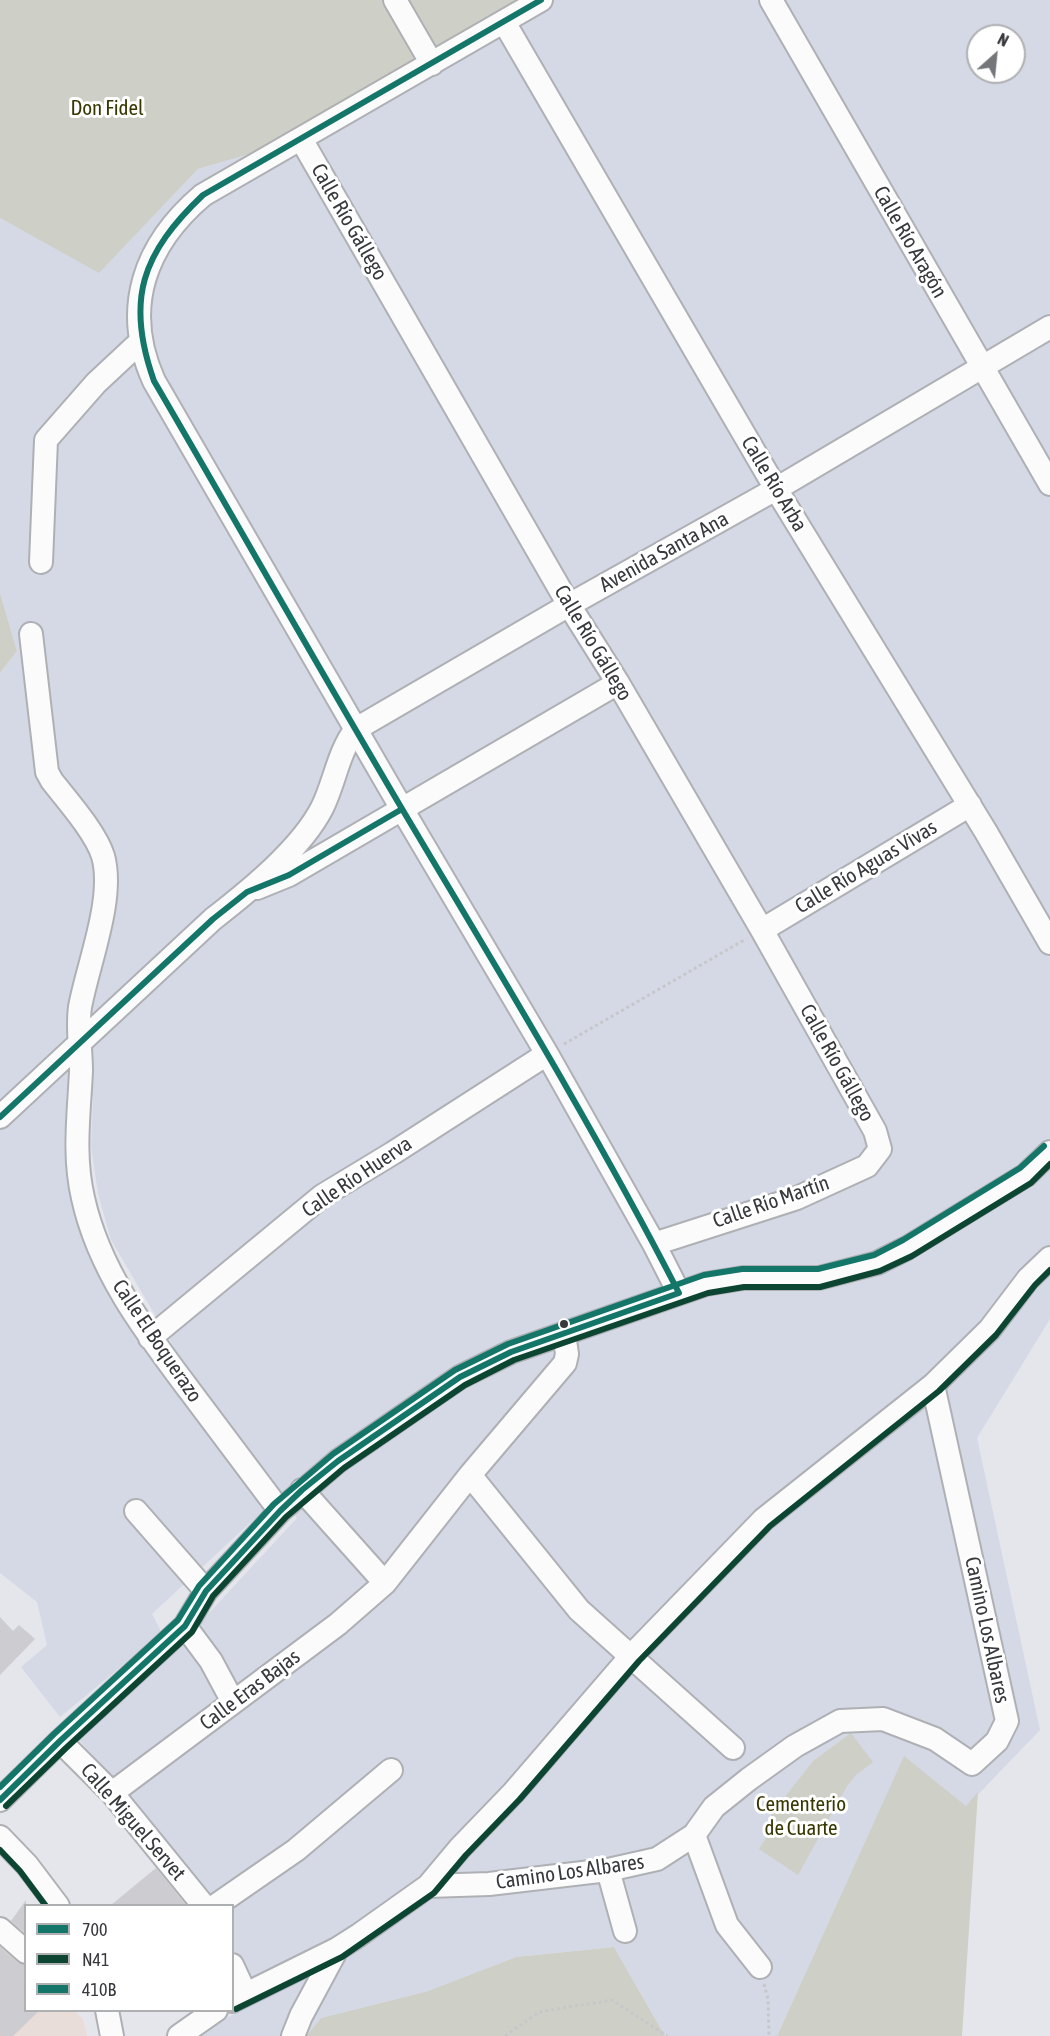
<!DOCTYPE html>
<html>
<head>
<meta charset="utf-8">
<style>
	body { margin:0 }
	#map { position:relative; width:1050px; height:2036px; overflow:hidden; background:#e4e6ec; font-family:"Asap Condensed",sans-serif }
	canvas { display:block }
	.legend { position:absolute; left:24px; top:1904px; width:210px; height:108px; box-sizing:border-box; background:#fff; border:2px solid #afb0b1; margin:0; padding:8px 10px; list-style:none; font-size:18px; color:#38393d }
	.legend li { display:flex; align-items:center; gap:12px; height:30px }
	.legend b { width:30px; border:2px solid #afb0b1 }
	.north { position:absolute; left:966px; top:24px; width:60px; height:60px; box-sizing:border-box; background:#fff; border:2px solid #afb0b1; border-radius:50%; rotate:27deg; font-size:16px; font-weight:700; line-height:24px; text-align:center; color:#38393d }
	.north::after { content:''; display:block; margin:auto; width:21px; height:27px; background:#74767a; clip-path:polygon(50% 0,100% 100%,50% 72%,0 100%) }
</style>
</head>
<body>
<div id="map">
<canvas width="1050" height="2036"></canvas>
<ul class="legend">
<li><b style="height:8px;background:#147668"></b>700</li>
<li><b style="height:8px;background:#0c4532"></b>N41</li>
<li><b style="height:8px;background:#147668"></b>410B</li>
</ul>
<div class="north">N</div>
</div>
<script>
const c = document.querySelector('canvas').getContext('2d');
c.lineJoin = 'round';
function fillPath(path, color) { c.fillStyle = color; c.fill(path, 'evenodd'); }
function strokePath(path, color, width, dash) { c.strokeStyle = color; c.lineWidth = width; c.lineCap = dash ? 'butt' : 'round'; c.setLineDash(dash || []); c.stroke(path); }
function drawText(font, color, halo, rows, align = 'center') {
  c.font = font + ' "Asap Condensed",sans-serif'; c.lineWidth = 6; c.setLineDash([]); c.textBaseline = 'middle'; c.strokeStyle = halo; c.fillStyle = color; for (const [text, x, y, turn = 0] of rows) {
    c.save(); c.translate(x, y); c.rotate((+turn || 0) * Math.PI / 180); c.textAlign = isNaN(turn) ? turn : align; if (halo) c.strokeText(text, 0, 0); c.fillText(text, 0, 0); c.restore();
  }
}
fillPath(new Path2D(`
	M535,0H1050V1319L977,1438L1040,1730L966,1807L904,1757L777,2036H665L614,1947L516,1957L428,1991L321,2018L306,2036H188L262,2001L233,1950L232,1906L207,1905L179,1858L76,1736L198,1625L297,1518L175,1349L111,1240L98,1194L91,1146L93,1098L61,1091L67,1093L64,1146L73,1201L267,1507L152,1614L162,1633L60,1717L21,1667L47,1645L37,1602L0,1573V673L17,651L0,593V218L99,272L198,169L301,139ZM978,36H1014V72H978Z`), '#d5d9e6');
fillPath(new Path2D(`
	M0,1936L25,1960L26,2010L74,2011L83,2019L87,2036H0Z`), '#e9ddda');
fillPath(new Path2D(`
	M0,0H541L301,139L198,169L99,273L0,218Z
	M0,593L17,651L0,673Z
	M851,1733L873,1762L856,1775L847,1786L798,1875L759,1849L777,1821L771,1815L813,1761Z
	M904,1756L966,1806L978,1792L962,2036H777Z
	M614,1947L665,2036H306L321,2018L428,1991L516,1957Z`), '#ced0c7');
fillPath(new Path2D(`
	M0,1617L13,1631L19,1625L35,1639L0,1675Z
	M156,1868L186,1905H111Z
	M26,1900V1934L11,1921Z
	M0,1947L17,1962L26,1965V2010H40L13,2036H0Z`), '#cdccd0');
const minor = new Path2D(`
	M395,0L432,64
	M541,0L203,195C145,244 121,308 154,381L402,809L547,1054L654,1244L679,1293
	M771,0L1050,484
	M504,22L776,489L986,832L1050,943
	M301,139L569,605L618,683L762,930L875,1131L880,1149L867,1166L797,1198L654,1244
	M41,562L46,440L96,383L141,341
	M31,634L47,772L52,781C67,800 96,833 103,856C115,898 88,964 80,1007C77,1028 81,1050 81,1071C79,1114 73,1155 83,1198C99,1271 145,1331 190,1391C220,1431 250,1471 280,1511
	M257,888L289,875L618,683
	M762,930L970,805
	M0,1117L213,919C249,891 301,849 322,808C335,782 338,752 356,729L569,605L776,489L1050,327
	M150,1338L322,1196L393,1153L547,1054
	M470,1475L579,1610L733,1748
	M302,1490L385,1583
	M136,1511L206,1591
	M185,1626L211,1661L233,1702
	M60,1741L112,1793L204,1906
	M112,1793L338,1624L385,1583L470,1475L565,1363L567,1354L564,1333
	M0,1800L60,1741L185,1626L206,1591L280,1511L338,1461L460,1377L511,1352L706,1284L743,1278H819L877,1263L907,1248L1026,1175L1050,1152
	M694,1835L727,1925L760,1967
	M0,1837L27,1865L58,1906
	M608,1870L625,1931
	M428,1886L489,1884L608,1870L657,1859L694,1835L714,1807L749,1779L795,1746L840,1721L883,1719L935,1739L972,1764L997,1741L1007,1721L933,1385
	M215,1906L296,1850L391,1770
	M0,1929L26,1952
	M232,1965L245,1993
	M232,2001L337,1949L359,1935L428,1886L459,1849L513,1793L632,1655L764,1519L933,1385L990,1329L1028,1279L1050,1258
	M107,2010L112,2036
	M179,2036L216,2010
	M293,2036L301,2016L337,1949`);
strokePath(minor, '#aeb0b4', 26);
strokePath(new Path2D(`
	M564,1044L746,939
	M764,1984L768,1999L769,2036
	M505,2036L539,2012L612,2000L667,2036`), '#c6c7c9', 3, [3, 3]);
strokePath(minor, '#fbfbfc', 22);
strokePath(new Path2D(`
	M0,1117L213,919L247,892L289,875L402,809
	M0,1800L60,1741L185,1626L206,1591L280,1511L302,1490L338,1461L460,1377L511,1352L679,1293C598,1135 505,982 414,829C326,681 241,530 154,381C125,300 142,253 203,195L541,0`), '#147668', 6);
strokePath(new Path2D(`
	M6,1806L66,1748L192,1632L213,1596L286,1517L344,1468L465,1385L514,1360L708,1293L744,1287H820L880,1271L912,1256L1031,1183L1050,1164
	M0,1850L20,1871L46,1906
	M236,2009L342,1957L434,1893L466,1855L520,1799L639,1661L770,1526L939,1391L996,1335L1035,1285L1050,1270`), '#0c4532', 6);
strokePath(new Path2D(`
	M0,1787L54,1734L178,1620L199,1586L274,1504L333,1454L455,1370L508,1344L704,1275L742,1269H818L874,1255L903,1240L1020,1168L1044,1146`), '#147668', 6);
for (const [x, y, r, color] of [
	[564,1324,5,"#38393d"]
]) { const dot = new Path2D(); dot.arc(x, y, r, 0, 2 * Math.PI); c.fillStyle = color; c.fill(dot); strokePath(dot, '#fff', 2); }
drawText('21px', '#373702', '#fff', [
	["Don Fidel",107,108],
	["Cementerio",801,1804],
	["de Cuarte",801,1828]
]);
drawText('21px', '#38393d', '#fff', [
	["Calle Río Gállego",349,222,60],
	["Calle Río Aragón",910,242,60],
	["Calle Río Arba",774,484,59],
	["Avenida Santa Ana",664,552,-29],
	["Calle Río Gállego",593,643,59],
	["Calle Río Aguas Vivas",866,867,-31],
	["Calle Río Gállego",837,1063,61],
	["Calle Río Huerva",357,1177,-34],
	["Calle Río Martín",771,1202,-19],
	["Calle El Boquerazo",157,1341,56],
	["Camino Los Albares",987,1630,78],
	["Calle Eras Bajas",250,1690,-37],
	["Calle Miguel Servet",133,1822,49],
	["Camino Los Albares",570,1872,-8]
]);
</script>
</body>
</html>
